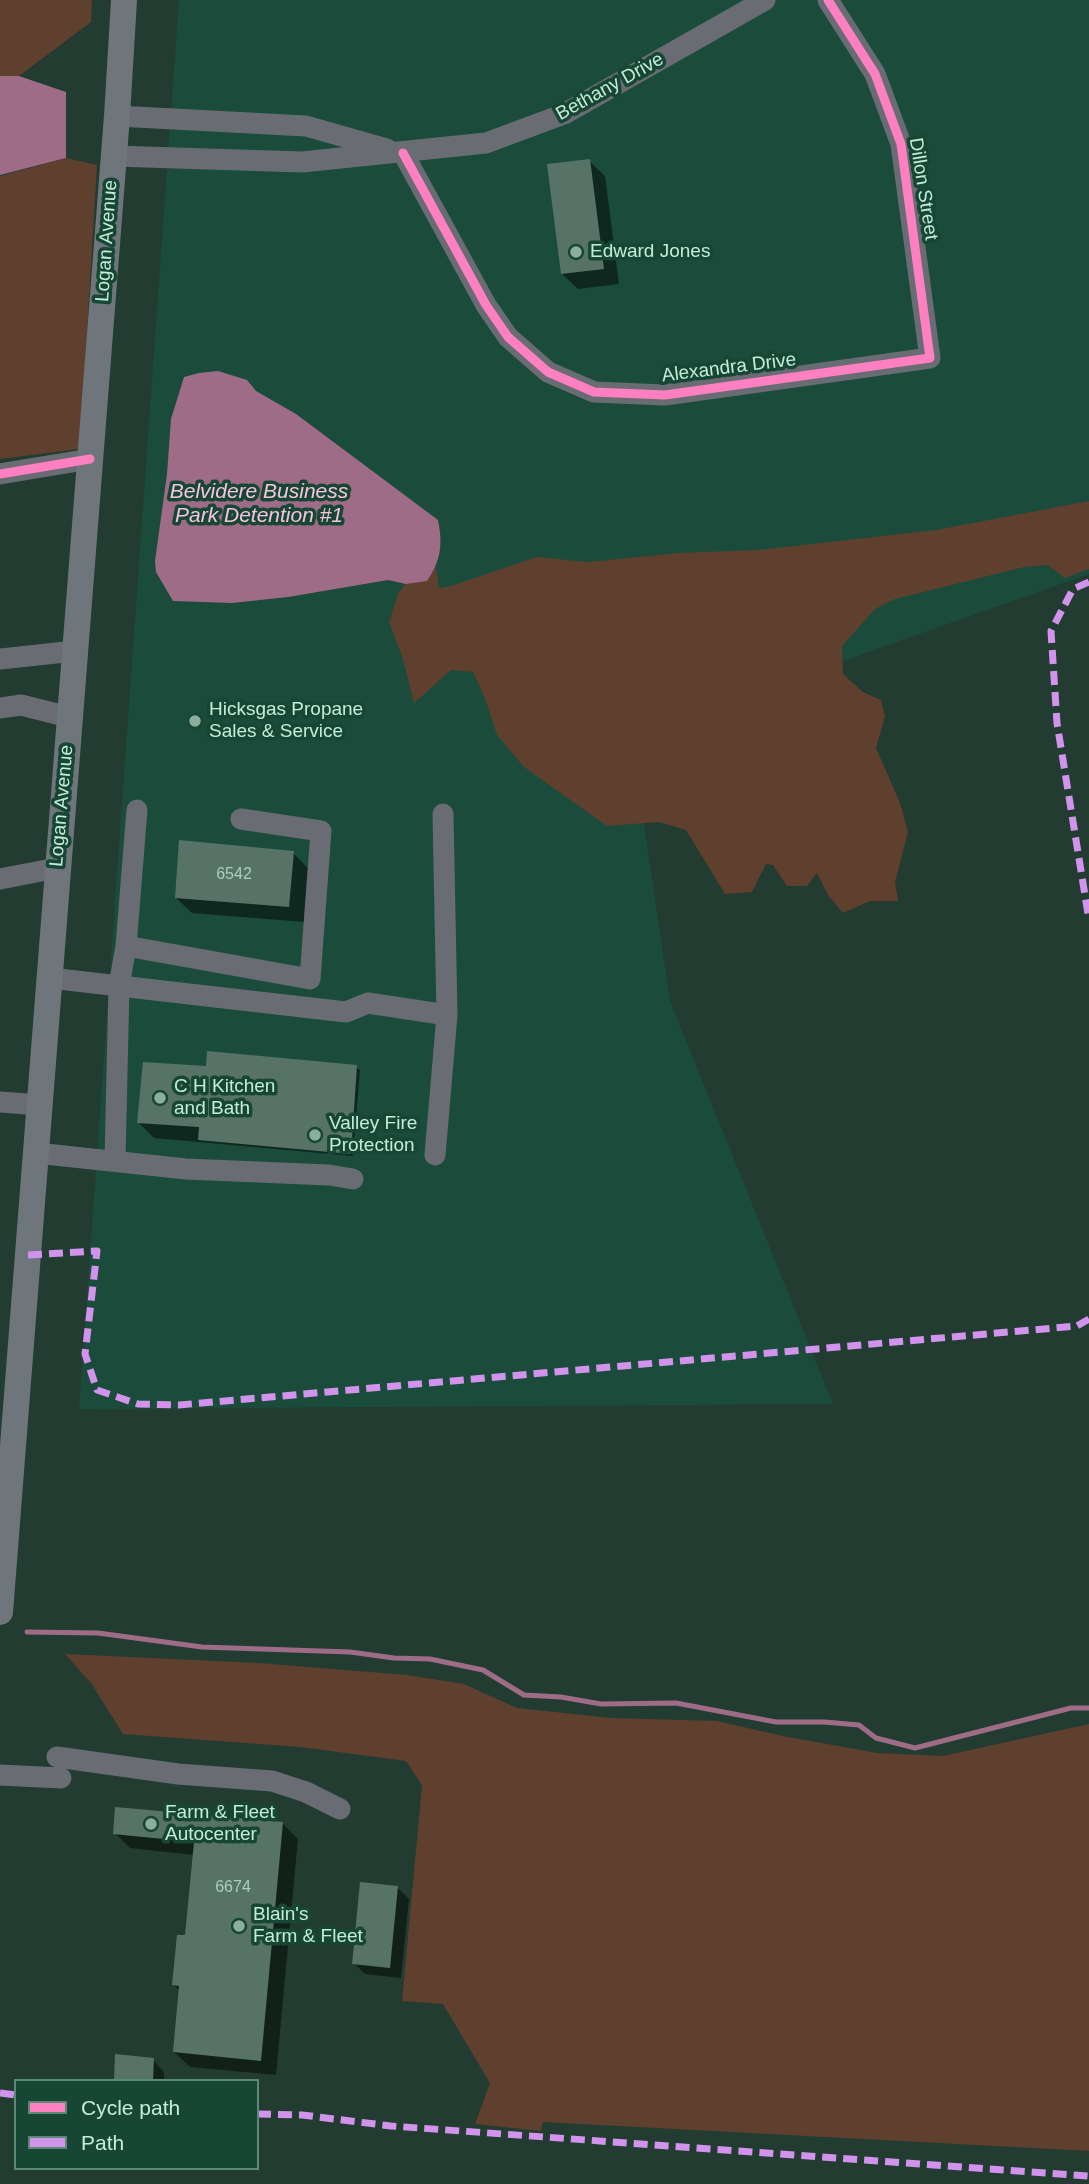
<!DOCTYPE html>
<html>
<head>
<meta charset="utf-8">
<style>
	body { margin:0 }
	#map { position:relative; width:1089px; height:2184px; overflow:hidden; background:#223c32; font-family:Helvetica,sans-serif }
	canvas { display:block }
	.legend { position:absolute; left:14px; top:2079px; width:245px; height:91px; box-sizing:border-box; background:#174635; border:2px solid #5c8877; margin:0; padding:9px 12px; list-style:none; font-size:21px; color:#c3ecda }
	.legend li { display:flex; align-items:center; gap:14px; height:35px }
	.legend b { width:35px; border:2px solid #5c8877 }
</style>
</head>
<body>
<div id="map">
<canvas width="1089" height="2184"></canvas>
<ul class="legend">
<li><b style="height:9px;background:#ff80c0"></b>Cycle path</li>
<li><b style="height:9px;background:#d193ec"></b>Path</li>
</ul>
</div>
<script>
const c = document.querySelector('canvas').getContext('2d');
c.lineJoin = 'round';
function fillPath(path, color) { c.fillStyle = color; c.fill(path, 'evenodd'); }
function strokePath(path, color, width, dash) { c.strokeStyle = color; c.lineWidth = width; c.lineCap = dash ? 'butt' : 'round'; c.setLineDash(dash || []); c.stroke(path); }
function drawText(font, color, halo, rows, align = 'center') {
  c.font = font + ' Helvetica,sans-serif'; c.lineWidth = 7; c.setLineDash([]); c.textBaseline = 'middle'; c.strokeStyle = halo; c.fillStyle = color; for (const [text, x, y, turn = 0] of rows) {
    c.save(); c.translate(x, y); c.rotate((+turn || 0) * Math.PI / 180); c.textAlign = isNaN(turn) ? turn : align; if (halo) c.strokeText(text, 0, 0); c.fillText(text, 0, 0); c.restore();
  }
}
fillPath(new Path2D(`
	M179,0H1089V574L631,736L670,1001L833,1404L79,1409Z`), '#1b4c3b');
fillPath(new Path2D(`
	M0,0H92L91,22L19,76H0Z
	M66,158L97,165L80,449L0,459V176Z
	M1089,501V569L1065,578L1047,565L1024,567L895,599L875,609L842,646L843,674L863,692L881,700L885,716L876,748L900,803L908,832L895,882L898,901H870L843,913L828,895L817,873L807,886H787L773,865L766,864L752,892L725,894L686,830L659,822L607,826L524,767L497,735L485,698L473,672L451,670L414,703L402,656L389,622L398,594L406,583L436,566L439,588L451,586L537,557L588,562L679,553L758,550L936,530Z
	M65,1654L259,1663L407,1675L464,1684L517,1708L611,1718L717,1721L783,1736L877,1753L943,1756L1089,1724V2151L543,2122L541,2131L475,2124L490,2083L443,2004L402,2001L422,1785L406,1761L300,1747L123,1734L91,1683Z`), '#5f3f2e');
fillPath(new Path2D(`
	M0,76H19L66,92V158L0,175Z
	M218,371L247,380L256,391L296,414L438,520C443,545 441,560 427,581L406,584L388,580L288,597L232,603L173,601L156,572L155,561L167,474L171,419L184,377L199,373Z`), '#9f6c88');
fillPath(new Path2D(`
	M589,161L605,176L619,284L578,289L562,274Z
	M293,853L308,868L304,922L192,913L176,898Z
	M356,1067L360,1070L353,1156L154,1138L139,1123L207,1068Z
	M283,1824L298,1839L276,2075L190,2067L174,2052L180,1991L174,1985L186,1937L194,1855L130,1848L115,1833Z
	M397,1887L409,1899L401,1978L365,1974L354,1963Z
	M153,2060L164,2072V2081L115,2079Z`), '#0007');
strokePath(new Path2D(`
	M27,1632L98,1633L202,1647L350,1652L394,1658L430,1659L483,1670L524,1695L561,1697L601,1704L676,1703L776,1722H824L859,1725L876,1738L915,1748L1071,1708H1089`), '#9f6c88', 5);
fillPath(new Path2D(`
	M590,159L604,269L561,274L547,164Z
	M179,840L294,851L289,907L175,898Z
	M207,1051L357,1065L351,1154L198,1140L199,1127L137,1123L143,1062L206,1066Z
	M115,1807L283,1822L261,2061L173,2052L179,1986L172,1985L177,1935H185L194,1842L113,1834Z
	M360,1882L398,1886L390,1968L352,1964Z
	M115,2054L154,2058L153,2081L114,2080Z`), '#577368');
strokePath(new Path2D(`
	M117,116L306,126L387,149
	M403,153L486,305L508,337L548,372L594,392L665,395L930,358L901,144L875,74L828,0
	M114,156L302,162L486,143L564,114L765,0
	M0,474L90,459
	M0,659L75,651
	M0,708L21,705L69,717
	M0,879L57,868
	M126,946L137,810
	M50,978L346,1012L368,1003L447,1015
	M0,1102L40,1105
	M36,1153L186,1169L329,1175L353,1179
	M435,1155L447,1015L443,814
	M115,1161L119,986L126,946L310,979L321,831L241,819
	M57,1757L178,1774L272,1781L306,1792L340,1809
	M0,1775L61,1778`), '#696c73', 21);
strokePath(new Path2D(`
	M0,1612L117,116L124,0`), '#6e757b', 26);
strokePath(new Path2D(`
	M1089,582L1073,589L1051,631L1057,723L1089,920
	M28,1255L97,1251L85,1354L97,1390L138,1404L179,1405L1077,1326L1089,1319
	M0,2093L16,2095
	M257,2114L302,2115L391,2126L1089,2176`), '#d193ec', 7, [14, 7]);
strokePath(new Path2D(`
	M403,153L486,305L508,337L548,372L594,392L665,395L930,358L901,144L875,74L828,0
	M0,474L90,459`), '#ff80c0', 9);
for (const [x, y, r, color] of [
	[576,252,7,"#8bae9f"],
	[195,721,7,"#8bae9f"],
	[160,1098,7,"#8bae9f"],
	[315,1135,7,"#8bae9f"],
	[151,1824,7,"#8bae9f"],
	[239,1926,7,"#8bae9f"]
]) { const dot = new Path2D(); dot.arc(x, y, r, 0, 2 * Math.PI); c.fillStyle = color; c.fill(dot); strokePath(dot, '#174635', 2.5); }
drawText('16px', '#a8cebe', null, [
	["6542",234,875],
	["6674",233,1888]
]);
drawText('19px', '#c3ecda', '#174635', [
	["Bethany Drive",610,87,-29],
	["Dillon Street",923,189,81],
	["Logan Avenue",107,241,-86],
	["Alexandra Drive",729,368,-7],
	["Logan Avenue",62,806,-85]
]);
drawText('19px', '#c3ecda', '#174635', [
	["Edward Jones",590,252],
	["Hicksgas Propane",209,710],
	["Sales & Service",209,732],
	["C H Kitchen",174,1087],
	["and Bath",174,1109],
	["Valley Fire",329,1124],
	["Protection",329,1146],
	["Farm & Fleet",165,1813],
	["Autocenter",165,1835],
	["Blain's",253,1915],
	["Farm & Fleet",253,1937]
], 'left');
drawText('italic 21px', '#f6c3dd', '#174635', [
	["Belvidere Business",259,492],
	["Park Detention #1",259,516]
]);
</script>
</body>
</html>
